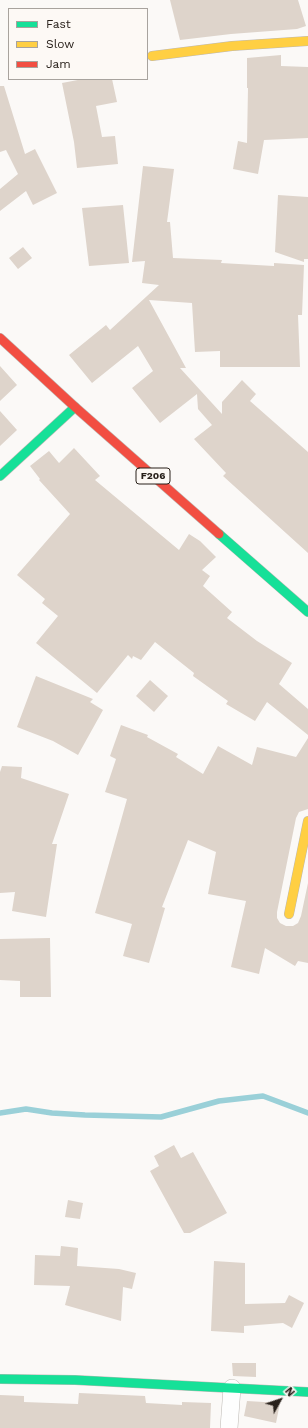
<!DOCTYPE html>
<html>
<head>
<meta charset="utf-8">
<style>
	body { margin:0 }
	#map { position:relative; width:308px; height:1428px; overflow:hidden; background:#fbf9f7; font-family:"Work Sans",sans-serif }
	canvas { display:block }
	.legend { position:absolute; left:8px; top:8px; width:140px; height:72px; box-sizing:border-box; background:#fdf9f5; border:1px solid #a8a39e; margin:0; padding:5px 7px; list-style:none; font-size:12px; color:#29211b }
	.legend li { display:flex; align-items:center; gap:8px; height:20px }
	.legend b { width:20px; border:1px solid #a8a39e }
	.north { position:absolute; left:260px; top:1380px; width:40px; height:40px; -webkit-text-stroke:3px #fdf9f5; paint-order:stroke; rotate:50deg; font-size:11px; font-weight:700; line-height:16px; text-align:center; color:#29211b }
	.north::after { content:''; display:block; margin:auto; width:14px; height:18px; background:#29211b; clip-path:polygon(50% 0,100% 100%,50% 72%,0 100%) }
</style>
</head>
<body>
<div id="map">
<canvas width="308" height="1428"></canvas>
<ul class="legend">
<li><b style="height:5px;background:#16e098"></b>Fast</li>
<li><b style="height:5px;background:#ffcf43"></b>Slow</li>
<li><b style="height:5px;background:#f24e42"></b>Jam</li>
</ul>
<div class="north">N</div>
</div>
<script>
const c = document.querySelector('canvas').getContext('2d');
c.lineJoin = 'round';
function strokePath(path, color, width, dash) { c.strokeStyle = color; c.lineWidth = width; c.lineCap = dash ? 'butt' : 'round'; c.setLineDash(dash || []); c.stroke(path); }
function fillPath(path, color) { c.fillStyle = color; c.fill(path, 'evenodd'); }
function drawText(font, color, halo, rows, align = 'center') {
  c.font = font + ' "Work Sans",sans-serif'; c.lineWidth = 3; c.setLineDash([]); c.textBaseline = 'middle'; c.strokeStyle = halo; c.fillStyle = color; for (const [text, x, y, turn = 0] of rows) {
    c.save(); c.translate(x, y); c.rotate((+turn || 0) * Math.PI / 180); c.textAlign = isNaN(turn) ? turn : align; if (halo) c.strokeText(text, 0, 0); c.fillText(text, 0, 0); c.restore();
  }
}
strokePath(new Path2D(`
	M0,1113L26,1109L52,1113L85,1115L161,1117L219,1101L263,1096L308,1113`), '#9ad0d8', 5.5);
fillPath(new Path2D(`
	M170,0H298L306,26L297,29L231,34L180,40Z
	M281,55V66L308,67V138L264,140L258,174L233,169L238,141L247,143L248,88H247V58Z
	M83,79H112L117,102L96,106L102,137L115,136L118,164L77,168L74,142L62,83Z
	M0,86H4L25,154L35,149L57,193L33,205L26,191L0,211V189L18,174L6,150L0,152Z
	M143,166L174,169L167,222H170L173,258L222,260L221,263L274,266V263L304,265L302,315H298L300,367H220V351L195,352L192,303L149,300L186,368H180L222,414V402L242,380L256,394L250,401L308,452V553L223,476L226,473L194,439L212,425L198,409L197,394L160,423L132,388L153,371L138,346L92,383L69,355L106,325L110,330L159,285L142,283L145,261L132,262Z
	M278,195L308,197V259H304V262L275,252Z
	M123,205L129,263L89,266L82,208Z
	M23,247L32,258L18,269L9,258Z
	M0,366L17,385L0,401Z
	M0,411L17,430L0,446Z
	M74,448L100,476L95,480L179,550L189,534L200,541L216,557L202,570L210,576L203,586L232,612L227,618L257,641L292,663L279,684L308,709V735L267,702L255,721L226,704L228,701L193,676L194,673L155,642L141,660L133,656L132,659L128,655L97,693L36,643L58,616L42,603L45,599L17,575L70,514L39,480L40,479L30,466L49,451L59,463Z
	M36,676L93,699L90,702L103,710L78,755L53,741L17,727Z
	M150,680L168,696L154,712L136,696Z
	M121,725L148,735L147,737L178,754L176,757L203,774L218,746L252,765L257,747L296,757L308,738V809L299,812L296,818L277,912V918L280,923L286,926H293L298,923L301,916L308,883V963L298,961L295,966L265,948L259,974L231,967L246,901L208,894L216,852L188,840L162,907L165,908L149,963L123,956L132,924L95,913L127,799L105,792L116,759L110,756Z
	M2,766L22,767L21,778L69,794L52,844H57L46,917L12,911L15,892L0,893V772Z
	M50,938L51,997H20V981L0,980V939Z
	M174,1145L181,1158L193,1152L227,1213L190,1233H184L150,1171L159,1166L154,1156Z
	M68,1200L83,1203L80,1219L65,1217Z
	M61,1246L78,1248L77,1266L119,1269L136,1273L132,1289L123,1287L121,1321L65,1305L70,1286L34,1285L35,1255L60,1256Z
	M214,1261L245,1263V1304L285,1303L289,1295L304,1303L292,1328L283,1323L244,1326V1333L211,1331Z
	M232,1363H256V1377L233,1376Z
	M79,1393L145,1396L146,1403L182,1405V1402L211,1403L210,1428H0V1395L24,1396V1402L78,1404Z
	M247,1401L280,1403L276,1423L244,1416Z`), '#ded4cb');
const street = new Path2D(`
	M229,1428L232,1388`);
const fast = new Path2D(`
	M0,476L75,407
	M219,534L308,612
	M0,1379L75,1380L308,1392`);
const slow = new Path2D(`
	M152,56L232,46L308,41
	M289,914L308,821`);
const jam = new Path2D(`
	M0,338L75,407L219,534`);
strokePath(street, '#bcb8b3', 18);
strokePath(fast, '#bcb8b3', 10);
strokePath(slow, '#bcb8b3', 10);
strokePath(jam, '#bcb8b3', 10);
strokePath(street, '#fefefe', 17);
strokePath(fast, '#16e098', 9);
strokePath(slow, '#ffcf43', 9);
strokePath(jam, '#f24e42', 9);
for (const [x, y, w] of [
	[153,476,34]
]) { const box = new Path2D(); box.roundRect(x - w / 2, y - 8, w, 16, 3); c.fillStyle = '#fdf9f5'; c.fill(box); strokePath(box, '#29211b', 1); }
drawText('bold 10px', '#29211b', null, [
	["F206",153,476]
]);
</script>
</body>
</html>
